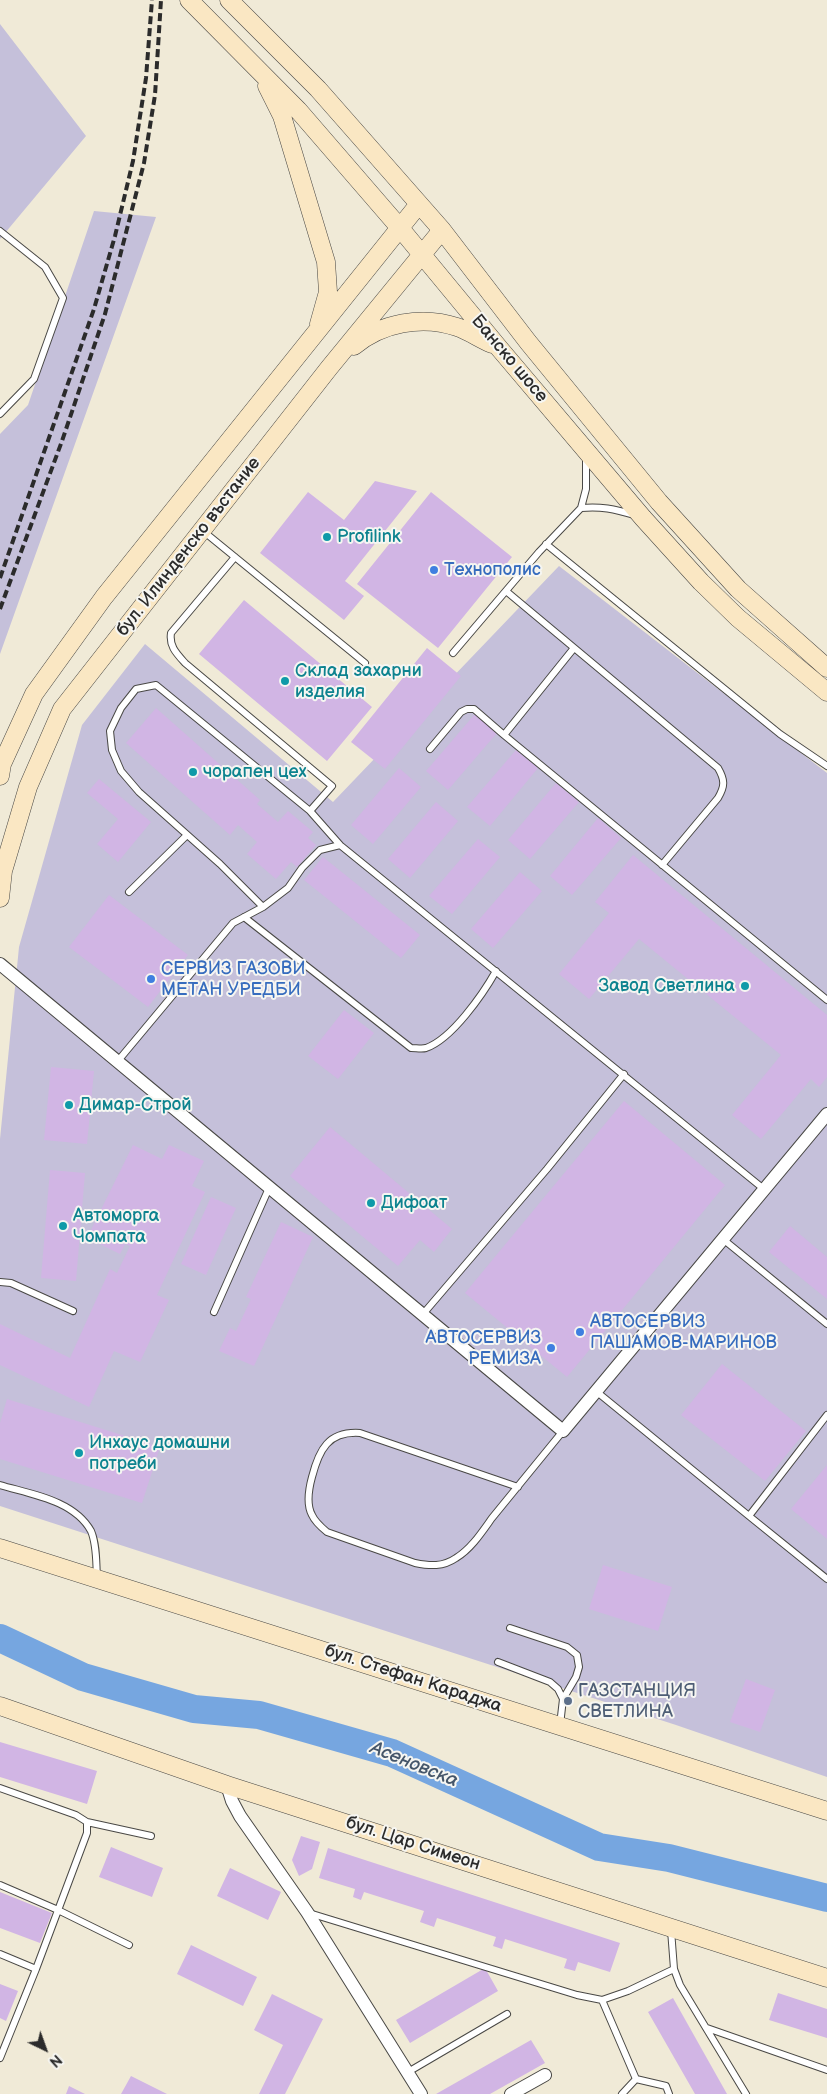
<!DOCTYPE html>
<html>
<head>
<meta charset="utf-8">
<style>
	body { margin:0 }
	#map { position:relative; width:827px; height:2094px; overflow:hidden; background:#f0ead7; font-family:"Balsamiq Sans",sans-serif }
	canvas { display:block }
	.north { position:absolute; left:20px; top:2024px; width:50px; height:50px; -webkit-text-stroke:4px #f6f6f2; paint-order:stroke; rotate:138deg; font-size:14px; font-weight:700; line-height:20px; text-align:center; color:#2b2b2b }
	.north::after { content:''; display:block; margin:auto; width:18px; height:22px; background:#2b2b2b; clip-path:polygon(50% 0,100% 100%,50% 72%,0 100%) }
</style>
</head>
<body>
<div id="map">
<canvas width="827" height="2094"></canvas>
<div class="north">N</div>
</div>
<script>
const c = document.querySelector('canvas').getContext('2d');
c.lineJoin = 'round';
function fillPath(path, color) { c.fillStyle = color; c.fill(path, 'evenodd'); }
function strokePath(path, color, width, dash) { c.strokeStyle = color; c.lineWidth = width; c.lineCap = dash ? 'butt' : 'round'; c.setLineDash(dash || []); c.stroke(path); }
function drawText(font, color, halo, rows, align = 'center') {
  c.font = font + ' "Balsamiq Sans",sans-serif'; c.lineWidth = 4; c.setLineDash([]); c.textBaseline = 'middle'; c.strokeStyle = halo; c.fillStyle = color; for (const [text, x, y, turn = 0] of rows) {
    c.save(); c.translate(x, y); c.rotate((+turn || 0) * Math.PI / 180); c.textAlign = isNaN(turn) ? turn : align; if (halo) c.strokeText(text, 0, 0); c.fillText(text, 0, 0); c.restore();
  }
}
fillPath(new Path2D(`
	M0,24L86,136L0,239Z
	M94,211L156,217L0,654V434L28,405Z
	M559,566L827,773V1777L676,1725L0,1506V1139L19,947L82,725L145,644L333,802Z`), '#c5c0da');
strokePath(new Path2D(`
	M0,1638L83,1677L194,1709L259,1715L392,1753L599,1847L669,1858L827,1898`), '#76a6e0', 28);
fillPath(new Path2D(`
	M375,481L417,491L345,581L364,596L344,620L260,553L308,492L344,520Z
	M431,492L512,557L438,648L357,584Z
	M244,600L372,707L327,761L199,654Z
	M427,648L461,676L385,769L351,742Z
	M156,708L260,800L257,804L278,822L288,811L313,832L308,838L316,845L297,867L291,862L276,879L247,854L257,842L238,825L230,835L126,743Z
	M475,714L497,733L448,790L426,771Z
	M516,750L538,768L490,826L467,807Z
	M399,768L421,787L373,844L351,825Z
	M99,779L151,822L118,862L97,844L118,819L87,793Z
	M556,783L579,802L530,859L508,840Z
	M436,802L458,821L410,878L388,859Z
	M598,818L621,838L572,895L550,876Z
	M478,839L500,857L452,914L429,896Z
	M633,855L827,1015V1077L819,1087L811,1079L761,1139L732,1115L781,1055L639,939L589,999L559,974L609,913L595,902Z
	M323,857L420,935L401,958L304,880Z
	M520,872L542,891L493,948L471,929Z
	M109,895L188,955L148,1007L69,947Z
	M344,1010L374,1033L338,1079L308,1056Z
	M51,1067L94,1071L87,1144L44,1140Z
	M624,1101L725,1185L567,1377L465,1293Z
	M330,1127L452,1229L434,1252L420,1240L398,1266L290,1176Z
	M133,1145L162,1159L169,1145L204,1161L192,1186L205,1192L157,1295L169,1300L140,1362L114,1351L89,1407L0,1365V1324L70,1358L110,1269L117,1273L130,1246L125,1244L120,1254L87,1238Z
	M50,1170L85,1173L76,1281L41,1278Z
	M211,1197L236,1208L206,1275L181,1264Z
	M281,1222L313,1237L254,1366L219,1351L230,1328L236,1331L251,1299L246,1297Z
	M790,1226L827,1257V1299L769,1252Z
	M722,1364L806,1431L765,1481L681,1415Z
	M7,1399L160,1447L142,1503L0,1459V1423Z
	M827,1465V1539L791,1509Z
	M603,1565L672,1587L658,1631L589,1609Z
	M746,1679L775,1690L760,1732L730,1722Z
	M0,1742L97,1771L87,1804L0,1777Z
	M301,1836L320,1842L312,1869L299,1876L292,1860Z
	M111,1847L163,1868L152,1897L99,1877Z
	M328,1848L620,1943L610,1972L578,1962L575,1971L564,1968L567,1959L505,1939L502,1949L493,1946L496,1937L437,1918L434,1927L420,1922L424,1911L364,1892L361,1900L353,1897L355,1889L319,1878Z
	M230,1868L281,1892L268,1920L217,1896Z
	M0,1892L52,1913L40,1943L0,1928Z
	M191,1945L257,1977L243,2006L177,1974Z
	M485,1968L498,1991L410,2043L396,2020Z
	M0,1984L18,1991L6,2021L0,2018Z
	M778,1993L827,2009V2038L769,2020Z
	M272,1994L323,2019L285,2094H259L283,2045L254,2030Z
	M673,1998L727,2094H695L648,2012Z
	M531,2040L545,2063L490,2094H436Z
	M131,2076L167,2094H121Z
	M69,2086L85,2094H66Z`), '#d1b5e4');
const lane = new Path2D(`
	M0,231L45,267L63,298L34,379L0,414
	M581,508C600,506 615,509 634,515
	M203,531L365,663
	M546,544L780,734L827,766
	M235,557L171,633C169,646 176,653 185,663L332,786L310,811
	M506,591L718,768C725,780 725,786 718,798L662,865
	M574,648L504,735L827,1000
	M453,653L539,552L581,508L586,489V456
	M430,749L461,712L467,709H474L504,735
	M129,892L186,836
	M263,907L220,864L139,792L121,771L112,750L110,731L121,708L136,689L156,685L310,811L340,845L765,1190
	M244,917L411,1048C416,1048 422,1049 426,1048C452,1039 483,994 496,971
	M117,1062L233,923L263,907L288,888L302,868L320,850L340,845
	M724,1240L827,1324
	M0,1282L11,1283L73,1311
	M214,1312L269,1188
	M423,1314L547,1169L624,1074
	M597,1392L749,1516L827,1415
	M0,1485C30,1494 74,1500 91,1531C97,1545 96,1563 97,1577
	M518,1487L360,1433C328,1431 319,1450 312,1477C309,1488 306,1504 312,1515C315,1522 321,1527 327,1532L415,1563C430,1566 443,1567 456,1558C471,1549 482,1532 492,1518C516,1489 539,1460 563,1431
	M749,1516L827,1579
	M510,1628L567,1647L577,1655L579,1667L576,1677L563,1699L560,1725
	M498,1662L550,1682L558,1689L563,1699
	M0,1788L76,1815L87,1822L151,1836
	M0,1885L58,1910L129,1945
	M309,1913L577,1995L602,2000L628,1991L674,1969
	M671,1930L674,1969L680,1985L746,2094
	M0,1954L36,1969
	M602,2000L636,2079
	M707,2028L827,2070
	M0,2058L36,1969L87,1833V1822
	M408,2072L507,2014
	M622,2094L636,2079L666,2086L669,2094`);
const street = new Path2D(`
	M0,964L563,1431L827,1114
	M227,1785L232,1801L240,1816L307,1912L421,2094
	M511,2094L545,2075`);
const secondary = new Path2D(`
	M189,0L298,110L400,228L499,348L643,518L701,582L738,618L827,692
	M229,0L318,89L442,230L528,342L659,502L738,589L827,668
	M267,86L282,116L326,262L328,292L319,324
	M354,346C381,323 422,315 457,327C469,331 480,339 492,344
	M0,776L2,764L34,694L104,597L419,204
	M0,898L3,871L28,787L62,709L329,368L442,230
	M0,1548L827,1811
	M0,1706L227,1785L827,1978`);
strokePath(lane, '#494845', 8);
strokePath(street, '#494845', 14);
strokePath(secondary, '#494845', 19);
strokePath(lane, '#fff', 6);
strokePath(street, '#fff', 12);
strokePath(secondary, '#fae7c3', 18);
strokePath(new Path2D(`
	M0,578L94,309L115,236L133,161L146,78L152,0
	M0,609L62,441L105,314L144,163L155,95L161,0`), '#2b2b2b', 4, [8, 4]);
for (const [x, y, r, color] of [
	[327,537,5,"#0f9aa8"],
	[434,570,5,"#3f7fe0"],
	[285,681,5,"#0f9aa8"],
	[193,772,5,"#0f9aa8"],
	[151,979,5,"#3f7fe0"],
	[745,986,5,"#0f9aa8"],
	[69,1105,5,"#0f9aa8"],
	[371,1203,5,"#0f9aa8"],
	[63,1226,5,"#0f9aa8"],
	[580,1332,5,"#3f7fe0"],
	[551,1348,5,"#3f7fe0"],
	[79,1453,5,"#0f9aa8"],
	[568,1701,5,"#5c6f8a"]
]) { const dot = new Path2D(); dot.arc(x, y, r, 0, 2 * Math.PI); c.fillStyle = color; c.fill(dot); strokePath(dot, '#f6f6f2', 2); }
drawText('18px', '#2b2b2b', '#f6f6f2', [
	["Банско шосе",509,359,50],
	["бул. Илинденско въстание",189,547,-52],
	["бул. Стефан Караджа",413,1679,18],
	["бул. Цар Симеон",413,1844,18]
]);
drawText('18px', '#0d838f', '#f6f6f2', [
	["Profilink",337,537],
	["Склад захарни",295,671],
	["изделия",295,692],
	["чорапен цех",203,772],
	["Завод Светлина",735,986,"right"],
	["Димар-Строй",79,1105],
	["Дифоат",381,1203],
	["Автоморга",73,1216],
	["Чомпата",73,1237],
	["Инхаус домашни",89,1443],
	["потреби",89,1464]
], 'left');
drawText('18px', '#366cbe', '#f6f6f2', [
	["Технополис",444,570],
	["СЕРВИЗ ГАЗОВИ",161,969],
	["МЕТАН УРЕДБИ",161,990],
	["АВТОСЕРВИЗ",590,1322],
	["ПАШАМОВ-МАРИНОВ",590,1343],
	["АВТОСЕРВИЗ",541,1338,"right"],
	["РЕМИЗА",541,1359,"right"]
], 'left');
drawText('18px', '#4e5e75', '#f6f6f2', [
	["ГАЗСТАНЦИЯ",578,1691],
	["СВЕТЛИНА",578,1712]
], 'left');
drawText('italic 19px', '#45566a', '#f6f6f2', [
	["Асеновска",414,1765,22]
]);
</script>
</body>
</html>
